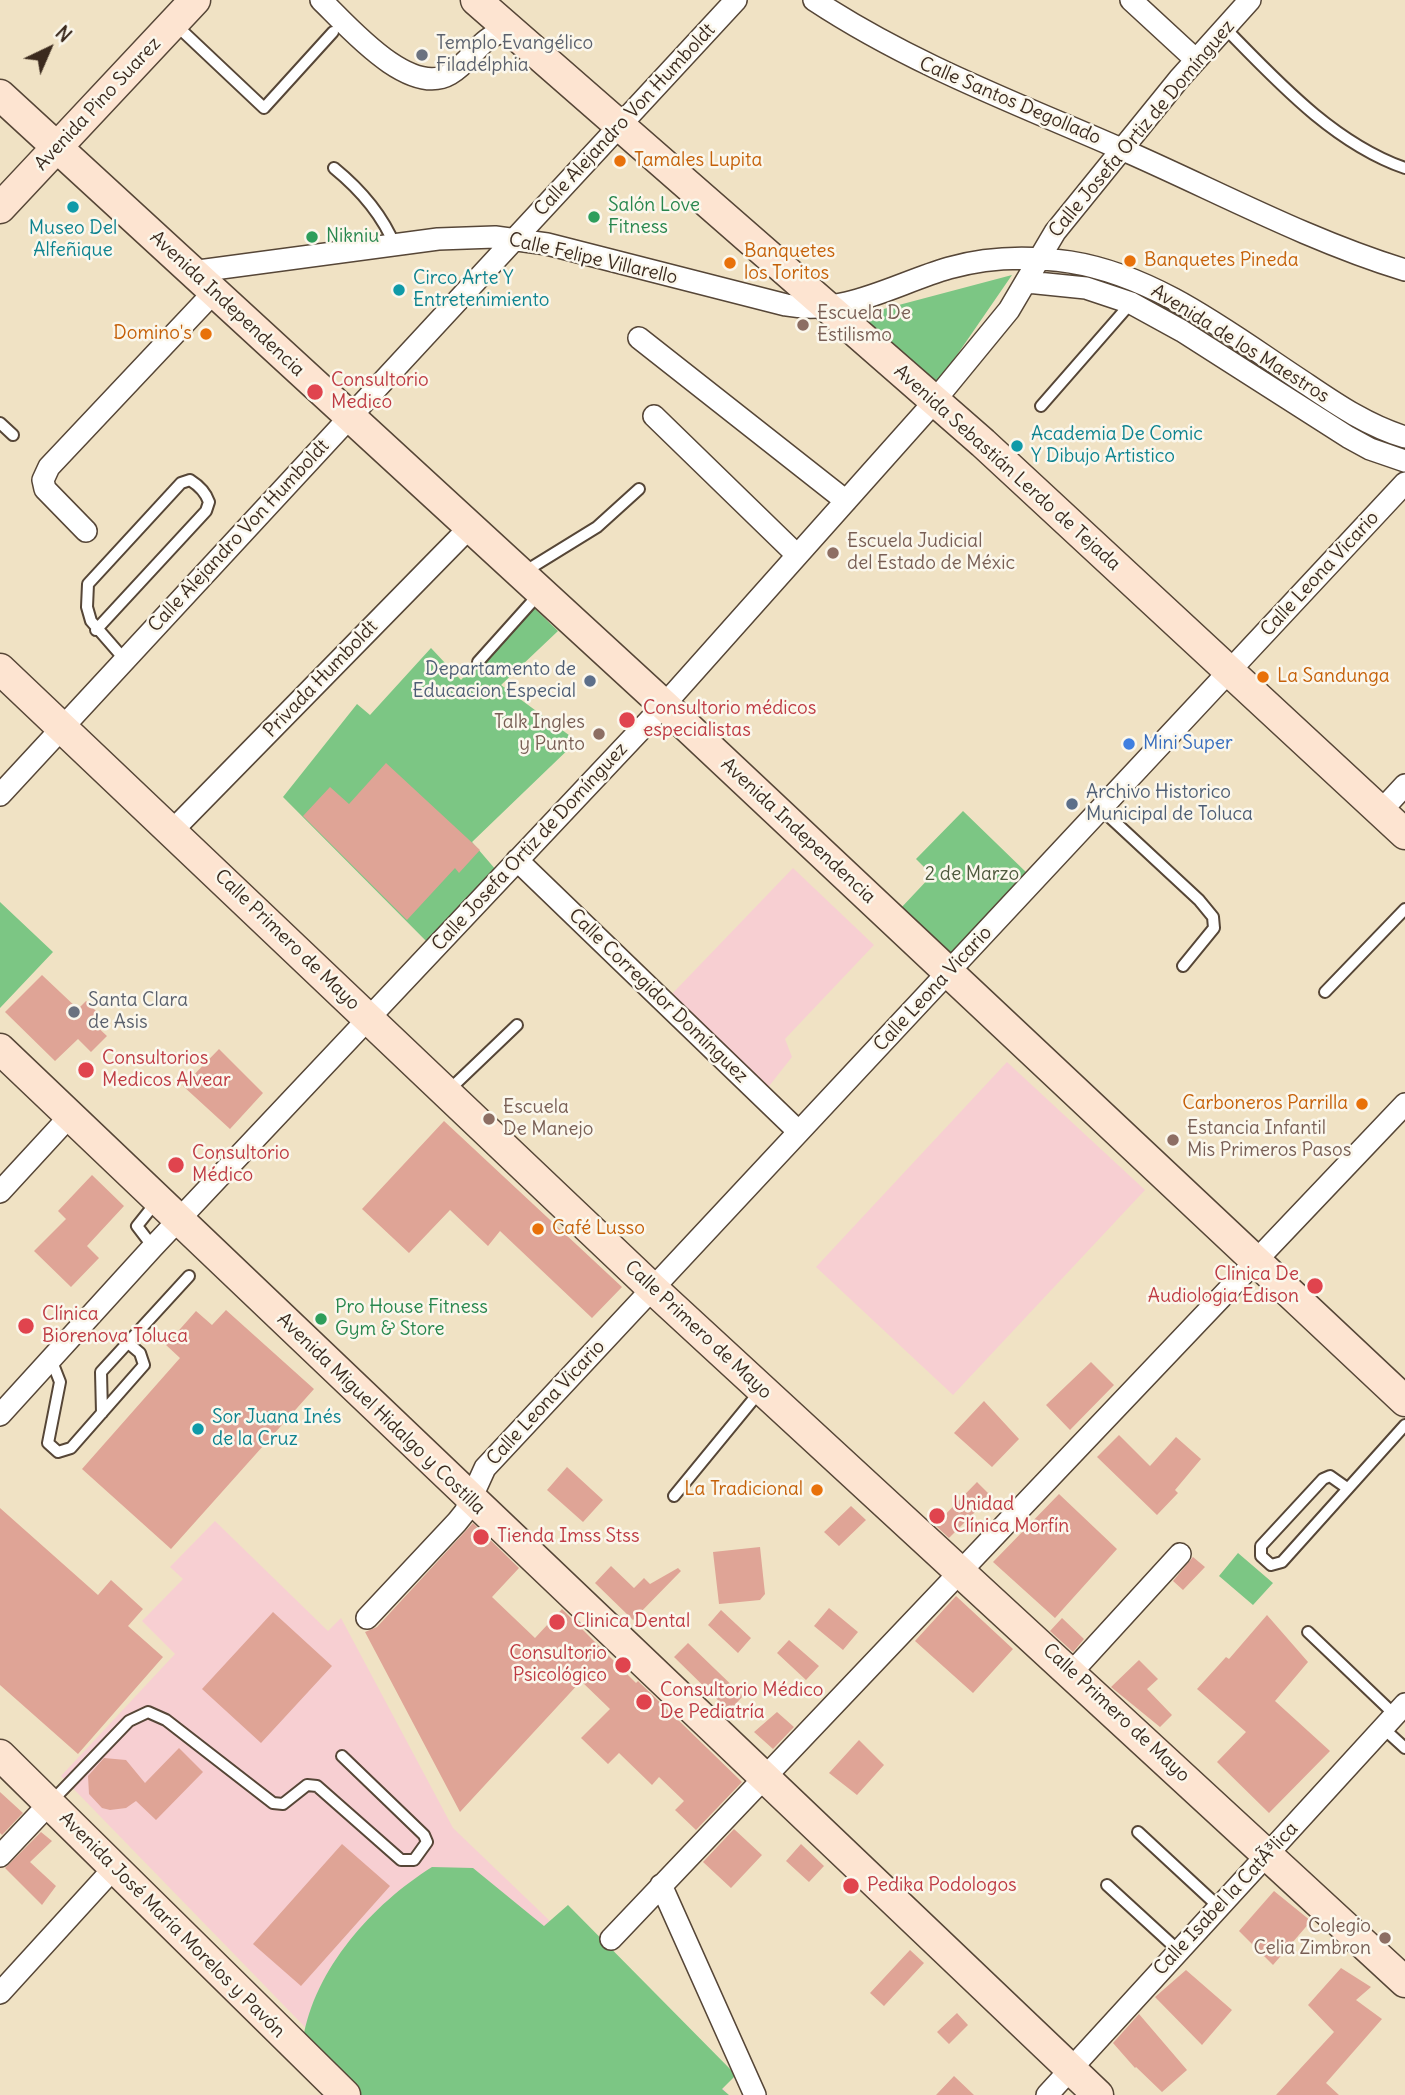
<!DOCTYPE html>
<html>
<head>
<meta charset="utf-8">
<style>
	body { margin:0 }
	#map { position:relative; width:1405px; height:2095px; overflow:hidden; background:#f0e2c4; font-family:Delius,sans-serif }
	canvas { display:block }
	.north { position:absolute; left:14px; top:14px; width:70px; height:70px; -webkit-text-stroke:5px #fbf7ec; paint-order:stroke; rotate:44deg; font-size:19px; font-weight:700; line-height:28px; text-align:center; color:#3b2a1e }
	.north::after { content:''; display:block; margin:auto; width:24px; height:32px; background:#3b2a1e; clip-path:polygon(50% 0,100% 100%,50% 72%,0 100%) }
</style>
</head>
<body>
<div id="map">
<canvas width="1405" height="2095"></canvas>
<div class="north">N</div>
</div>
<script>
const c = document.querySelector('canvas').getContext('2d');
c.lineJoin = 'round';
function fillPath(path, color) { c.fillStyle = color; c.fill(path, 'evenodd'); }
function strokePath(path, color, width, dash) { c.strokeStyle = color; c.lineWidth = width; c.lineCap = dash ? 'butt' : 'round'; c.setLineDash(dash || []); c.stroke(path); }
function drawText(font, color, halo, rows, align = 'center') {
  c.font = font + ' Delius,sans-serif'; c.lineWidth = 5; c.setLineDash([]); c.textBaseline = 'middle'; c.strokeStyle = halo; c.fillStyle = color; for (const [text, x, y, turn = 0] of rows) {
    c.save(); c.translate(x, y); c.rotate((+turn || 0) * Math.PI / 180); c.textAlign = isNaN(turn) ? turn : align; if (halo) c.strokeText(text, 0, 0); c.fillText(text, 0, 0); c.restore();
  }
}
fillPath(new Path2D(`
	M793,868L874,945L785,1039L792,1057L766,1090L669,997Z
	M1007,1062L1145,1190L953,1395L816,1267Z
	M215,1521L328,1631L341,1618L453,1828L723,2087L728,2095H371L61,1776L175,1654L142,1621L183,1579L170,1567Z`), '#f7cfd2');
fillPath(new Path2D(`
	M1012,275L937,384L861,315Z
	M530,604L558,631L501,685L577,741L472,842L502,877L434,949L283,797L357,704L370,715L431,648L461,680Z
	M963,811L1028,874L948,956L900,909L932,875L916,859Z
	M0,902L53,952L0,1008Z
	M1238,1553L1273,1583L1253,1605L1219,1576Z
	M432,1867L473,1868L544,1926L568,1905L736,2075L722,2089L729,2095H360L303,2040C314,1969 373,1904 432,1867Z`), '#7cc684');
fillPath(new Path2D(`
	M386,763L480,850L459,873L455,868L407,920L303,816L330,787L349,804Z
	M42,975L78,1009L86,1001L100,1015L93,1023L107,1036L91,1052L78,1039L55,1061L5,1012Z
	M219,1049L263,1093L230,1129L183,1086Z
	M444,1121L622,1287L592,1318L500,1231L488,1246L450,1210L409,1253L362,1209Z
	M92,1175L124,1206L87,1246L99,1258L71,1287L34,1251L66,1219L58,1211Z
	M226,1310L314,1389L171,1549L82,1469L180,1358L166,1345L196,1311L212,1325Z
	M1091,1362L1114,1385L1070,1430L1046,1405Z
	M984,1401L1019,1439L992,1467L954,1433Z
	M1119,1435L1150,1466L1176,1437L1201,1459L1175,1490L1178,1493L1157,1515L1097,1457Z
	M567,1467L603,1500L583,1522L547,1490Z
	M977,1482L991,1496L949,1538L935,1525Z
	M1059,1494L1117,1549L1055,1618L993,1562Z
	M851,1506L866,1520L839,1546L824,1532Z
	M0,1508L98,1595L111,1580L143,1609L128,1626L163,1657L78,1754L0,1685Z
	M473,1523L519,1568L492,1597L535,1638L562,1609L636,1683L638,1681L742,1782L696,1830L675,1810L684,1801L659,1777L652,1785L619,1753L608,1764L581,1738L610,1709L581,1681L460,1812L365,1632L377,1627Z
	M760,1547L765,1594L760,1600L719,1604L713,1552Z
	M1193,1557L1205,1567L1183,1590L1173,1581Z
	M611,1566L634,1588L644,1578L650,1584L678,1568L681,1571L633,1620L595,1583Z
	M956,1596L1013,1649L973,1693L915,1641Z
	M829,1608L858,1632L843,1650L814,1626Z
	M721,1610L751,1638L738,1653L708,1625Z
	M273,1612L332,1666L261,1743L202,1689Z
	M1267,1615L1308,1662L1275,1701L1330,1751L1269,1813L1217,1762L1246,1732L1197,1689L1226,1657L1229,1659Z
	M1062,1618L1084,1639L1073,1652L1050,1631Z
	M789,1640L819,1666L806,1680L777,1653Z
	M688,1643L743,1696L729,1711L674,1657Z
	M1139,1660L1158,1679L1147,1689L1172,1715L1160,1727L1111,1687Z
	M777,1712L794,1727L773,1749L754,1732Z
	M859,1740L884,1765L857,1795L829,1773Z
	M179,1748L203,1772L156,1820L136,1801L126,1808L110,1810L102,1808L89,1794L88,1776L104,1758L126,1760L145,1783Z
	M0,1792L23,1813L2,1835L0,1833Z
	M734,1829L762,1855L731,1888L703,1862Z
	M41,1832L52,1841L30,1862L56,1886L42,1905L5,1868Z
	M342,1844L390,1886L301,1986L253,1944Z
	M801,1844L824,1866L809,1882L786,1861Z
	M1274,1891L1311,1921L1273,1965L1239,1931Z
	M910,1950L924,1963L884,2006L870,1993Z
	M1341,1968L1371,1987L1356,2000L1382,2019L1326,2083L1339,2095H1276L1334,2032L1308,2005Z
	M1186,1970L1232,2010L1202,2045L1155,1997Z
	M957,2013L968,2025L949,2044L937,2032Z
	M1139,2014L1187,2070L1162,2092L1136,2067L1135,2068L1113,2043Z
	M954,2076L974,2095H936Z`), '#dfa496');
const lane = new Path2D(`
	M176,25L264,108L333,32
	M1224,27C1276,80 1333,143 1405,168
	M334,168C361,190 382,214 395,246
	M1041,406L1131,303
	M0,423L13,435
	M524,572L597,527L639,489
	M96,630L206,511L209,502C206,493 198,485 190,480L181,483L88,584L87,607L91,621L125,660
	M478,662L539,594
	M1101,809L1199,900L1213,917L1214,928L1183,966
	M1325,992L1405,909
	M449,1090L517,1025
	M153,1247L137,1226L157,1201
	M51,1359L60,1382L48,1443L58,1452L71,1448L144,1365L140,1353L127,1342
	M102,1413L101,1372L189,1276
	M1347,1488L1330,1476L1323,1479L1261,1546V1556L1271,1565L1282,1562L1405,1425
	M674,1496L761,1390
	M1308,1632L1395,1715
	M1383,1728L1405,1748
	M51,1802L129,1721L148,1712L166,1720L273,1803L283,1804L307,1785L317,1786L401,1860H414L427,1842L424,1835L342,1756
	M1138,1832L1219,1907
	M1107,1885L1179,1951`);
const street = new Path2D(`
	M321,0C347,25 409,98 450,74C475,59 476,39 509,29
	M814,0C911,64 1016,103 1121,149C1215,190 1307,240 1405,270
	M1131,0L1195,59
	M191,272L438,239L495,237L547,244L786,305C845,316 894,284 949,268C988,257 1030,256 1070,262C1159,276 1234,337 1308,385C1339,406 1369,426 1405,437
	M1027,282L1086,288L1131,303L1182,331L1348,437L1370,449L1405,461
	M639,338L846,501
	M654,416L797,555
	M86,531L45,489L43,480L49,467L214,292
	M0,795L736,0
	M1380,812L1405,785
	M172,831L470,527
	M517,860L799,1132
	M0,1192L69,1117
	M0,1415L153,1247L664,705L927,410L1009,310L1055,232L1179,79L1250,0
	M367,1618L457,1522L465,1512L485,1468L1405,483
	M1072,1672L1180,1554
	M0,1856L49,1804
	M661,1885L755,2095
	M611,1939L1405,1104
	M0,1993L114,1868
	M1047,2095L1405,1704`);
const secondary = new Path2D(`
	M476,0L983,443L1405,834
	M0,95L664,705L1405,1401
	M0,208L195,0
	M0,669L653,1289L1405,1982
	M0,1049L1098,2095
	M0,1755L345,2095`);
strokePath(lane, '#564637', 14);
strokePath(street, '#564637', 24);
strokePath(secondary, '#564637', 33);
strokePath(lane, '#fff', 10);
strokePath(street, '#fff', 21);
strokePath(secondary, '#fde4d1', 30);
for (const [x, y, r, color] of [
	[422,55,7,"#6b7280"],
	[620,161,7,"#e8710a"],
	[73,207,7,"#0f9aa8"],
	[594,217,7,"#2e9e5b"],
	[312,237,7,"#2e9e5b"],
	[1130,261,7,"#e8710a"],
	[730,263,7,"#e8710a"],
	[399,290,7,"#0f9aa8"],
	[803,325,7,"#8d6e63"],
	[206,334,7,"#e8710a"],
	[315,392,9,"#e0444e"],
	[1017,446,7,"#0f9aa8"],
	[833,553,7,"#8d6e63"],
	[1263,677,7,"#e8710a"],
	[590,681,7,"#5c6f8a"],
	[627,720,9,"#e0444e"],
	[599,734,7,"#8d6e63"],
	[1129,744,7,"#3f7fe0"],
	[1072,804,7,"#5c6f8a"],
	[74,1012,7,"#6b7280"],
	[86,1070,9,"#e0444e"],
	[1362,1104,7,"#e8710a"],
	[489,1119,7,"#8d6e63"],
	[1173,1140,7,"#8d6e63"],
	[176,1165,9,"#e0444e"],
	[538,1229,7,"#e8710a"],
	[1315,1286,9,"#e0444e"],
	[321,1319,7,"#2e9e5b"],
	[26,1326,9,"#e0444e"],
	[198,1429,7,"#0f9aa8"],
	[817,1490,7,"#e8710a"],
	[937,1516,9,"#e0444e"],
	[481,1537,9,"#e0444e"],
	[557,1622,9,"#e0444e"],
	[623,1665,9,"#e0444e"],
	[644,1702,9,"#e0444e"],
	[851,1886,9,"#e0444e"],
	[1385,1938,7,"#8d6e63"]
]) { const dot = new Path2D(); dot.arc(x, y, r, 0, 2 * Math.PI); c.fillStyle = color; c.fill(dot); strokePath(dot, '#fbf7ec', 2.5); }
drawText('19px', '#5b616d', '#fbf7ec', [
	["Templo Evangélico",436,44],
	["Filadelphia",436,66],
	["Santa Clara",88,1001],
	["de Asis",88,1023]
], 'left');
drawText('19px', '#3b2a1e', '#fbf7ec', [
	["Calle Santos Degollado",1010,101,23],
	["Avenida Pino Suarez",98,104,-47],
	["Calle Alejandro Von Humboldt",625,120,-47],
	["Calle Josefa Ortiz de Domínguez",1142,129,-50],
	["Calle Felipe Villarello",593,259,13],
	["Avenida Independencia",227,304,43],
	["Avenida de los Maestros",1240,344,32],
	["Avenida Sebastián Lerdo de Tejada",1007,468,42],
	["Calle Alejandro Von Humboldt",239,536,-47],
	["Calle Leona Vicario",1320,574,-47],
	["Privada Humboldt",321,679,-46],
	["Avenida Independencia",798,831,43],
	["Calle Josefa Ortiz de Domínguez",530,847,-47],
	["Calle Primero de Mayo",287,940,44],
	["Calle Leona Vicario",933,989,-47],
	["Calle Corregidor Domínguez",658,996,44],
	["Calle Primero de Mayo",698,1330,43],
	["Calle Leona Vicario",546,1403,-47],
	["Avenida Miguel Hidalgo y Costilla",381,1414,44],
	["Calle Primero de Mayo",1116,1713,43],
	["Calle Isabel la CatÃ³lica",1226,1899,-47],
	["Avenida José María Morelos y Pavón",172,1925,45]
]);
drawText('19px', '#c56008', '#fbf7ec', [
	["Tamales Lupita",634,161],
	["Banquetes",744,252],
	["los Toritos",744,274],
	["Banquetes Pineda",1144,261],
	["Domino's",192,334,"right"],
	["La Sandunga",1277,677],
	["Carboneros Parrilla",1348,1104,"right"],
	["Café Lusso",552,1229],
	["La Tradicional",803,1490,"right"]
], 'left');
drawText('19px', '#27864d', '#fbf7ec', [
	["Salón Love",608,206],
	["Fitness",608,228],
	["Nikniu",326,237],
	["Pro House Fitness",335,1308],
	["Gym & Store",335,1330]
], 'left');
drawText('19px', '#0d838f', '#fbf7ec', [
	["Museo Del",73,229,"center"],
	["Alfeñique",73,251,"center"],
	["Circo Arte Y",413,279],
	["Entretenimiento",413,301],
	["Academia De Comic",1031,435],
	["Y Dibujo Artistico",1031,457],
	["Sor Juana Inés",212,1418],
	["de la Cruz",212,1440]
], 'left');
drawText('19px', '#785e54', '#fbf7ec', [
	["Escuela De",817,314],
	["Estilismo",817,336],
	["Escuela Judicial",847,542],
	["del Estado de Méxic",847,564],
	["Talk Ingles",585,723,"right"],
	["y Punto",585,745,"right"],
	["Escuela",503,1108],
	["De Manejo",503,1130],
	["Estancia Infantil",1187,1129],
	["Mis Primeros Pasos",1187,1151],
	["Colegio",1371,1927,"right"],
	["Celia Zimbron",1371,1949,"right"]
], 'left');
drawText('19px', '#be3a42', '#fbf7ec', [
	["Consultorio",331,381],
	["Medico",331,403],
	["Consultorio médicos",643,709],
	["especialistas",643,731],
	["Consultorios",102,1059],
	["Medicos Alvear",102,1081],
	["Consultorio",192,1154],
	["Médico",192,1176],
	["Clinica De",1299,1275,"right"],
	["Audiologia Edison",1299,1297,"right"],
	["Clínica",42,1315],
	["Biorenova Toluca",42,1337],
	["Unidad",953,1505],
	["Clínica Morfín",953,1527],
	["Tienda Imss Stss",497,1537],
	["Clinica Dental",573,1622],
	["Consultorio",607,1654,"right"],
	["Psicológico",607,1676,"right"],
	["Consultorio Médico",660,1691],
	["De Pediatría",660,1713],
	["Pedika Podologos",867,1886]
], 'left');
drawText('19px', '#4e5e75', '#fbf7ec', [
	["Departamento de",576,670],
	["Educacion Especial",576,692],
	["Archivo Historico",1086,793,"left"],
	["Municipal de Toluca",1086,815,"left"]
], 'right');
drawText('19px', '#366cbe', '#fbf7ec', [
	["Mini Super",1143,744]
], 'left');
drawText('19px', '#4e593d', '#fbf7ec', [
	["2 de Marzo",972,875]
]);
</script>
</body>
</html>
